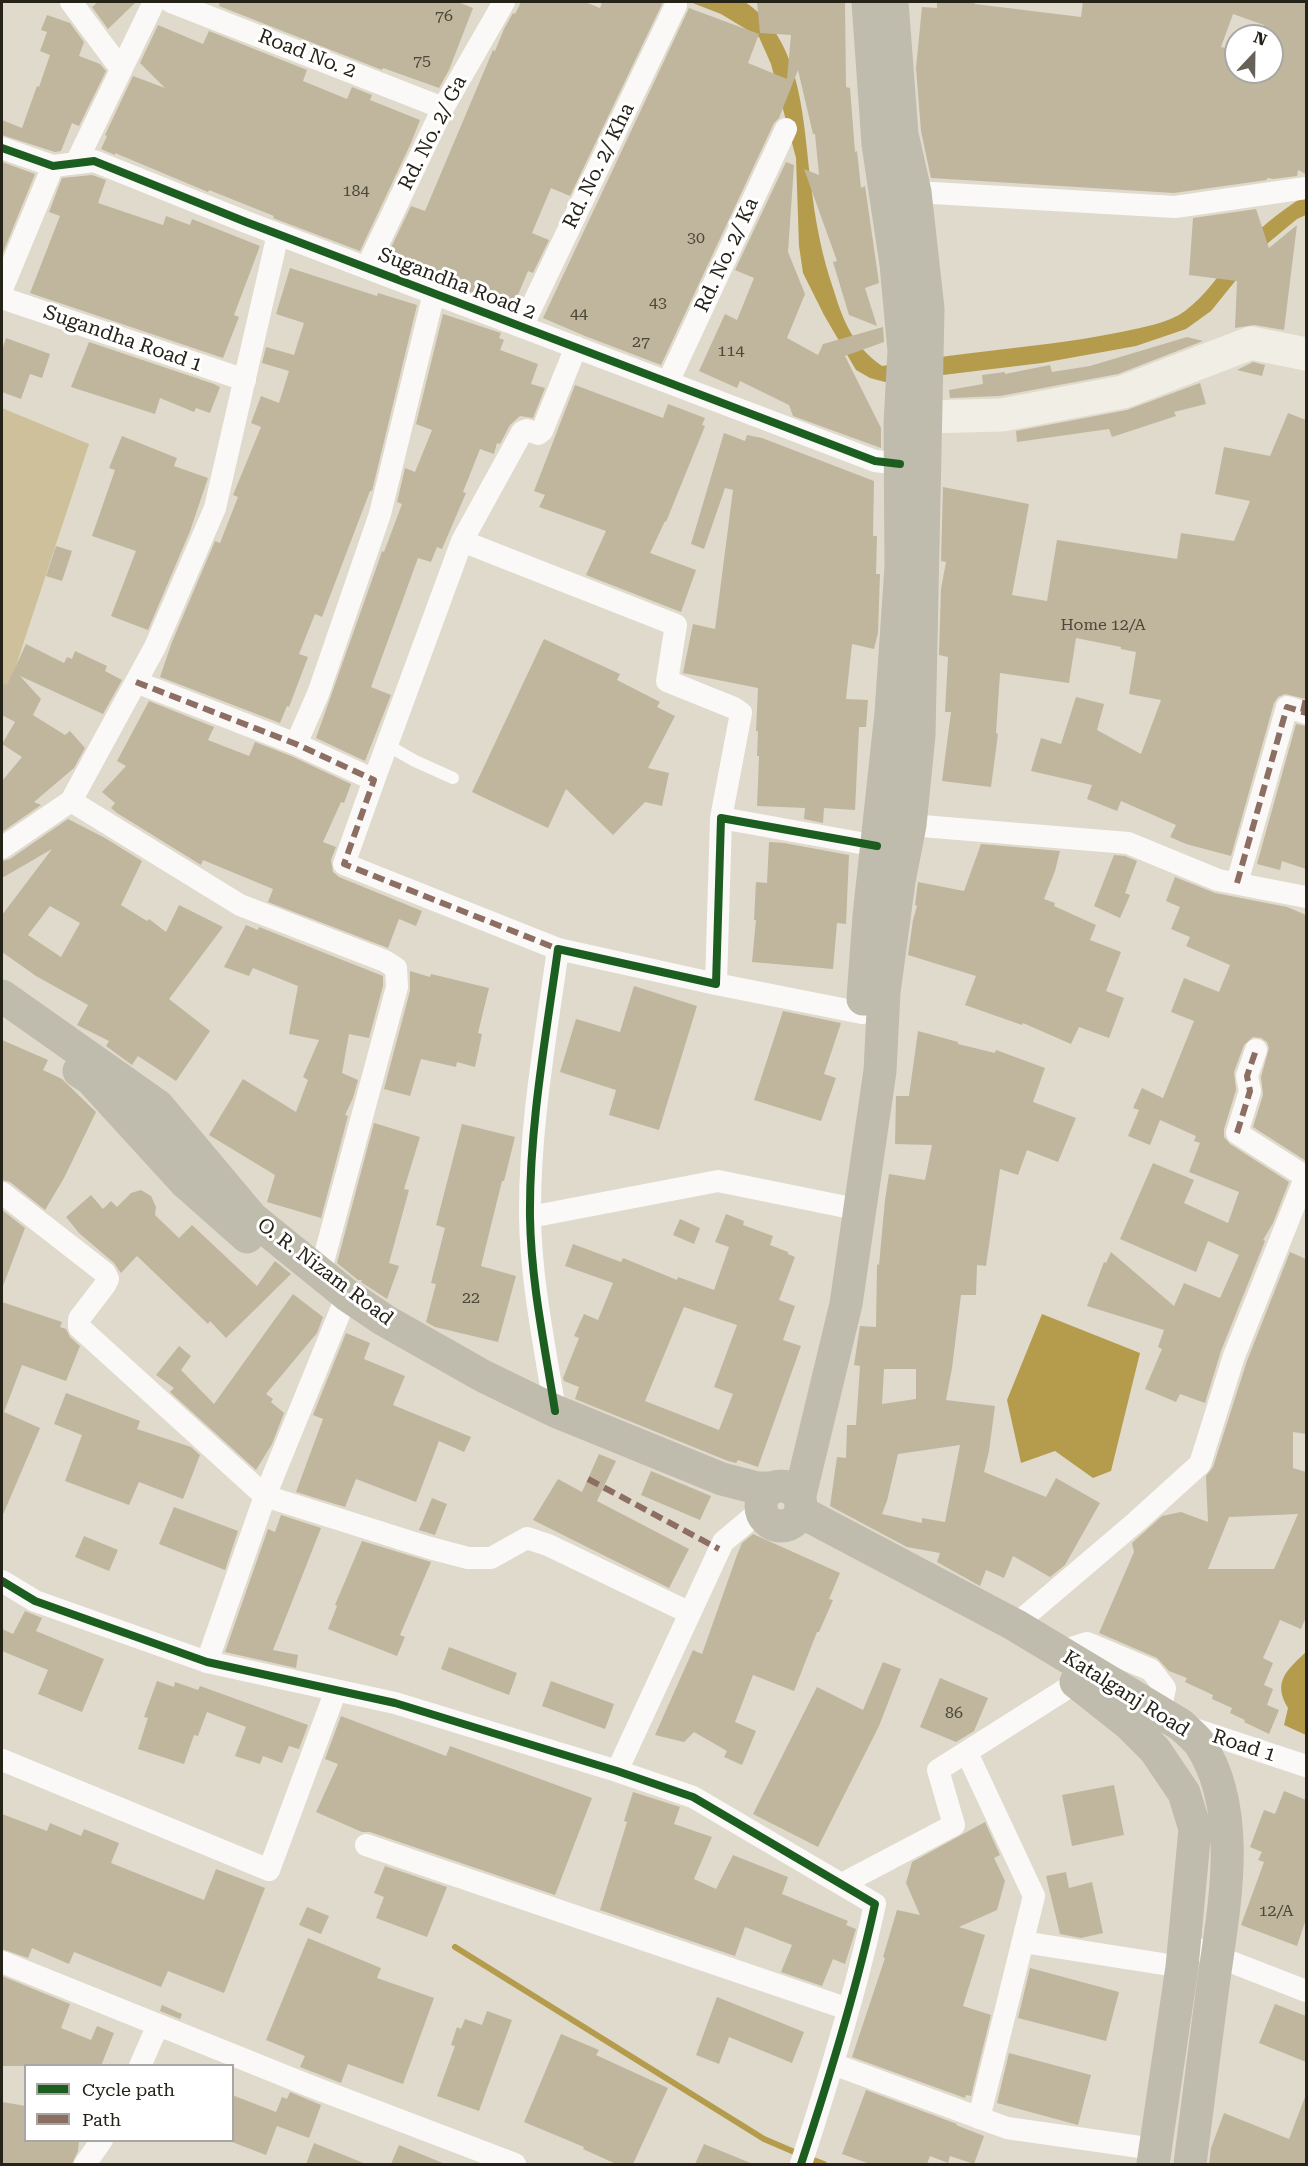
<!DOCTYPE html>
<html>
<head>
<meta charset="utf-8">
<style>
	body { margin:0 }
	#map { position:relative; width:1308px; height:2166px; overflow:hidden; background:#e0dacc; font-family:"Roboto Serif",serif }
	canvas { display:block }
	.frame { position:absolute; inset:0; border:3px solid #252218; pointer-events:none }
	.legend { position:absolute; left:24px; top:2064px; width:210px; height:78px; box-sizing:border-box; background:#fff; border:2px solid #a8a7a3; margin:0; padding:8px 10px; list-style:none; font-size:18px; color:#252218 }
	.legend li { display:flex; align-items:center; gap:12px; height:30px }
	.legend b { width:30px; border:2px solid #a8a7a3 }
	.north { position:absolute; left:1224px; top:24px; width:60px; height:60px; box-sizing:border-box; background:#fff; border:2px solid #a8a7a3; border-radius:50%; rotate:22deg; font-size:16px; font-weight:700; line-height:24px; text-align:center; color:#252218 }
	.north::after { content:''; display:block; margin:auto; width:21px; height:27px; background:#666257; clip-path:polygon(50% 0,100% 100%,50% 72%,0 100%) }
</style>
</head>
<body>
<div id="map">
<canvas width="1308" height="2166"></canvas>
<div class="frame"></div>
<ul class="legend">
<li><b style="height:8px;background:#1b5e20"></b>Cycle path</li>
<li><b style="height:8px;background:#8d6e63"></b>Path</li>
</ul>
<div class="north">N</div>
</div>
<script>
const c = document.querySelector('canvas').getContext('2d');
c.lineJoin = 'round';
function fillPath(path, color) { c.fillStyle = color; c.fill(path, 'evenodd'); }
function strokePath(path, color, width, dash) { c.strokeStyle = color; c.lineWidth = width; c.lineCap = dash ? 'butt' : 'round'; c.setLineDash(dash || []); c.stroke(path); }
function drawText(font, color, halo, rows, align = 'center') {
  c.font = font + ' "Roboto Serif",serif'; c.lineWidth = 6; c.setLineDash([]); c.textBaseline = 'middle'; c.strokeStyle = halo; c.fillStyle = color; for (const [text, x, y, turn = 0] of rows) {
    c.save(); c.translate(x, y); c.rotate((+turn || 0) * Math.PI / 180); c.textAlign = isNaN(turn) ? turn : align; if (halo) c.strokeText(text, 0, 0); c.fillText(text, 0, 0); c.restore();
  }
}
fillPath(new Path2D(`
	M2,408L89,444L2,708Z`), '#cec09a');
fillPath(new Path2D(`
	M690,2H745C803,40 803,122 811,184C815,220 822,257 834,291C844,324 854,346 882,366C912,362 942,356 972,353C1022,347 1072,342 1121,332C1143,327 1167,324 1185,311C1205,296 1219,275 1234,256C1254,232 1280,211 1306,195V215L1297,219L1262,248L1211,311L1186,329L1136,346L1042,363L885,382L870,378L856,370L824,315L803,273L799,246L796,158L771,64L759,37L721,14Z
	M1042,1314L1140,1353L1111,1471L1093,1478L1055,1451L1021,1463L1007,1400Z
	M1306,1652V1735L1284,1725L1288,1708C1272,1682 1287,1670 1306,1652Z`), '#b59c4d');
strokePath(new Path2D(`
	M455,1947L764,2139L799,2154
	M808,2158L824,2164`), '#b59c4d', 6);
fillPath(new Path2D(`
	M98,2H136L108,29L92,7Z
	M220,2H458L473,8L449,70L439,88L383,68L382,70L219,6Z
	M521,2H585L600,8L602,2H663L570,196L551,188L532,233L549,240L533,273L528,271L512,309L385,260L411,206L425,211L493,50L495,51L504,29L513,13L515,14Z
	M757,2H845L846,87L850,88L855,152L857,151L861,188L865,186L879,283L865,288L877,326L849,315L833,262L837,261L804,169L819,175L815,134H813L798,70L779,118L774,123L661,365L585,336L543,318L689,8L759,34L748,63L787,79L791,35L760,33Z
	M937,2H974L975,4L1081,17L1083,2H1306V174L1298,170L1297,176L1273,179L1267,178V180L1174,193L931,178L921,131L916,68L922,7L937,8ZM1233,14L1264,25L1262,30L1272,33V72H1236V50L1221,47Z
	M47,15L70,23L84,42L79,56L100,64L106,71L79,126L72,123L61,151L55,152L2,135V120L22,128L37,86L39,87L50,55L40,51L47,32L41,30Z
	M158,25L203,44L209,31L307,70L303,81L347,99L352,87L372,95L370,100L420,120L411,143L360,251L273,218L274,216L209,190L208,192L115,153V155L101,149L107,136L105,135L133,76L165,88L140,63Z
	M2,162L35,174L2,255Z
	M786,162L794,165L788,252L805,294L787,338L818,355L823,344L883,327L884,342L845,356L881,428V448L793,416L789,405L740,381L737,388L699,371L725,314L737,320L754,278L735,270Z
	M92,175L106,180L98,203L163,225L166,216L190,225L192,219L260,246L234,315L239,317L223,358L30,293L60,216L49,212L62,178Z
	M1256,209L1269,248L1297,225L1284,330L1254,325L1235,328L1237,281L1189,275L1193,218Z
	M290,268L377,296L378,293L417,305L372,491H370L322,617L315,614L299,654L308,657L289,707L287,706L280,723L160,677L172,642L215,541L220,543L238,497L233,495L261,427L251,423L261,396L279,403L289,371L262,363L266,347L294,355L304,323L276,314Z
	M443,314L501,333L499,338L504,340L500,350L538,364L531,384L545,388L533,418L520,416L510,425L500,444L497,443L494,454L480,449L463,492L466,493L442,549L437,547L431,562L418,558L371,687L391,695L365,761L316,738L378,563L382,551L384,552L402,504L397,502L405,468L415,472L432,430L416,424Z
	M1187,337L1203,341L1118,374L1000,396L950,398L949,390L983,384L982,375L1005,372V374L1050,365L1052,372L1090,366Z
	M6,338L50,354L42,378L30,374L21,399L2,392V350Z
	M89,342L214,384L220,387L210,413L196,408L194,412L160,398L155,414L71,387Z
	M1253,362L1265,365L1262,376L1237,370Z
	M1200,383L1206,404L1174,412L1176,416L1112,437L1109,429L1017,442L1016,431L1127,410Z
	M575,385L663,418L668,404L705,418L702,425L705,426L666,522L665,521L650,553L696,570L681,612L586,575L606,531L539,507L545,495L534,491Z
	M1288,413L1306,420V699L1285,694L1278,697L1274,703L1231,856L1186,844L1170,837L1176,825L1121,801L1117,811L1087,799L1092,785L1031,771L1041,738L1061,744L1076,697L1104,704L1097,730L1141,754L1161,700L1129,694L1136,652L1121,649V647L1076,638L1069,683L1000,673L996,733L998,734L991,787L942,781L951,712H945L948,657L939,655L941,589L946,562L941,561L943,487L1029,504L1012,595L1047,601L1057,540L1177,559L1181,533L1234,541L1250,501L1215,494L1224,447L1270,456Z
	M724,433L745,441L747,435L762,438L874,481L873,536H877L876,574H880L878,633L874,649L852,644L846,699L868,700L866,727H859L855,810L824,808L823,823L804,819L805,808L757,806L759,756H757L758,731H756L758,688L683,673L693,624L715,629L733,490L725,488L704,549L691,544Z
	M122,436L177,458L174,466L208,478L190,531L148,630L111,616L136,551L92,536L115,470L109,468Z
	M56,546L72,551L62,581L46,576Z
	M544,639L620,674L617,680L660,702L657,707L675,716L648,768L669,773L662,806L645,802L613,835L566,789L548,828L472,792Z
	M26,644L64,663L67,657L72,659L75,651L107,666L105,671L122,680L103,714L20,676L41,699L33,715L65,735L70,731L85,748L74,768L34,802L41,805L2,832V781L22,757L2,744L15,722L2,715V683L7,685Z
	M149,701L214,727L208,740L249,756L255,742L291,756L351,784L344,803L341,802L323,842L336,847L331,860L333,872L339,877L422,911L416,926L399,919L388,948L268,902L273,889L203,860L201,865L117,813L111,808L115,803L102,792L126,766L117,761Z
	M1296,724L1306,726V869L1282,861L1280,870L1257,864Z
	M68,819L105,838L142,861L121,905L147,921L149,919L166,932L179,905L223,927L169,999L210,1031L176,1081L138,1056L132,1065L106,1046L109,1041L77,1025L88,1005L36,976L2,952V915L52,849L2,878V861L10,859ZM50,906L80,923L61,957L28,935Z
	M769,842L784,843L849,855L846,924L837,923L833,969L752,962L756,920H754L756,882L767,883Z
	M981,844L1060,851L1055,871L1044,899L1055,903L1054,906L1096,925L1090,940L1121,952L1106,991L1124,998L1109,1038L1079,1027L1071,1044L1023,1023L1022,1025L965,1005L976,976L908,955L913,920L917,906L915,905L918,882L964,891Z
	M1114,855L1125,856L1137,861L1125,893L1130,895L1120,918L1094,906Z
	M1175,877L1215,893L1287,907L1306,915V1161L1253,1127L1263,1095L1261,1077L1269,1048L1267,1042L1261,1038L1253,1037L1244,1045L1234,1072L1236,1090L1224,1129V1137L1230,1144L1289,1182L1273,1223L1263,1240L1265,1241L1221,1351L1205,1403L1180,1394L1176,1402L1145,1389L1162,1349L1158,1347L1164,1330L1087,1306L1104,1262L1106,1263L1111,1252L1174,1306L1184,1283L1220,1298L1239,1255L1208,1241L1196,1272L1120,1239L1153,1163L1194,1180L1184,1203L1228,1223L1239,1192L1189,1172L1200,1143L1194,1141L1196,1136L1160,1120L1150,1145L1128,1136L1139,1110L1133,1108L1142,1088L1163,1098L1194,1021L1171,1012L1184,978L1219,992L1230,965L1186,946L1190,937L1171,929L1180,907L1166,901Z
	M246,925L258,930L259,927L383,976V986L369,1038L349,1034L342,1073L358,1080L353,1098L345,1115L348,1116L321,1218L267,1202L275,1175L209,1135L243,1079L296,1112L308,1080L303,1077L319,1040L289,1034L298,986L253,968L249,976L224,967Z
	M410,971L430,977L431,974L489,988L478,1033L482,1034L475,1067L457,1062L456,1067L421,1059L410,1096L384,1089L410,991Z
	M634,986L697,1006L659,1130L609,1115L616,1090L560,1072L576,1019L620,1032Z
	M783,1011L841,1023L824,1074L836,1078L821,1121L754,1100Z
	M918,1031L958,1042V1044L995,1053L996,1050L1045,1068L1033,1102L1076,1118L1058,1162L1027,1150L1018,1175L1000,1169L986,1266L977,1265L976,1295H961L952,1368L946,1400L995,1406L989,1451L984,1472L1046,1497L1056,1478L1100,1503L1065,1565L1050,1577L1013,1556L1004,1578L986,1570L980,1586L937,1562L940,1553L907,1547L830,1506L837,1457L846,1458L847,1425H856L860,1366L854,1365L860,1326L876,1327L877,1264L879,1265L885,1200L889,1174L925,1180L932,1145L895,1144L896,1096H909ZM884,1369H916V1399L882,1404ZM960,1445L945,1522L922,1518V1523L882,1514L887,1501L898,1454Z
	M2,1040L48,1060L43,1070L62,1079L96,1112L64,1178L45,1210L10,1182L2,1180Z
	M374,1123L420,1137L404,1189L409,1190L389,1263L399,1266L387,1299L361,1282L362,1280H358L337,1263Z
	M462,1124L515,1137L504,1181H502L481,1266L516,1276L498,1342L435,1327L426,1322L436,1284L431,1283L445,1228L436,1225Z
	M141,1190L151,1196L156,1207L155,1215L179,1238L192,1225L257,1286L275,1261L291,1274L226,1338L210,1321L208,1324L137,1256L121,1273L114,1263L79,1233L66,1217L91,1195L103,1209L111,1201L117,1207L131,1193Z
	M2,1210L25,1228L3,1286L2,1285Z
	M726,1214L744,1221L743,1225L773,1236L770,1245L788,1252V1254L795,1257L779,1300L795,1306L783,1340L801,1346L758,1467L738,1460L736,1463L728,1461L575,1399L579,1387L564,1381L563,1378L579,1338L574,1336L584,1314L598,1320L613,1283L565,1266L573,1244L621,1262L623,1258L677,1280L678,1277L714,1290L729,1247L715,1242ZM684,1307L737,1325L714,1387L733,1394L719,1430L645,1401Z
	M680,1219L700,1228L694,1244L673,1235Z
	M1290,1252L1306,1259V1434L1293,1432V1468L1306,1472V1617L1301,1629L1280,1620L1263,1658L1273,1663L1264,1685L1273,1689L1267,1705L1279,1710L1269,1734L1244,1722L1245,1720L1230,1713L1232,1708L1212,1699L1213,1695L1185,1682L1187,1678L1169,1671L1157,1658L1099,1633L1134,1552L1132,1543L1162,1516L1181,1512L1208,1522L1206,1476L1213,1467L1247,1361ZM1298,1514L1274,1569H1208L1229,1517Z
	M293,1294L323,1317L317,1333L266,1394L273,1399L271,1402L284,1413L272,1444L256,1470L170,1392L174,1388L156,1375L179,1346L191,1356L181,1370L214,1404Z
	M2,1302L62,1322L60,1327L66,1329L70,1337L80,1346L66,1381L22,1365L4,1412L40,1428L2,1517Z
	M346,1333L370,1343L364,1359L405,1376L393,1405L471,1437L464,1452L439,1441L416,1502L356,1479L345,1507L296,1492L323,1419L313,1415Z
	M66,1393L140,1421L137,1429L191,1447L200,1455L183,1499L139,1482L129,1505L65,1481L82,1435L54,1424Z
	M599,1454L616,1461L597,1501L689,1549L669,1588L533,1520L558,1479L582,1492Z
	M651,1471L711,1496L700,1520L641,1495Z
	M432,1498L447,1504L435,1535L419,1530Z
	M174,1507L238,1531L225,1570L159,1544Z
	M281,1515L321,1528L273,1650L298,1655L296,1668L225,1652L268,1529L275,1532Z
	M753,1534L840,1573L829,1599L833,1600L819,1632H817L794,1691L753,1675L735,1722L756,1731L742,1765L724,1757L727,1751L694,1732L684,1742L655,1735L693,1650L702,1654L737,1555L742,1543Z
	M84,1536L118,1550L109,1571L75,1557Z
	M362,1541L431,1562L400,1635L405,1637L397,1656L328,1629L337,1606L335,1605Z
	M25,1611L42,1618L36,1631L104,1659L82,1712L38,1694L48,1670L2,1651V1629L13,1634Z
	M449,1647L517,1673L509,1695L441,1669Z
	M883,1662L901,1669L879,1726L818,1847L753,1814L817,1687L863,1710Z
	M940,1678L988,1698L974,1731L956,1742L920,1727Z
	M157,1681L174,1687L175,1682L198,1690L200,1686L308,1725L299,1749L289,1746L282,1763L263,1756L260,1764L235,1756L246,1727L207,1712L198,1736L194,1735L184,1764L138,1749L148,1718L144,1717Z
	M551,1681L614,1704L605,1729L542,1706Z
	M341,1716L446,1756L450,1746L592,1798L555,1895L370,1832H362L316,1812L338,1764L325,1759Z
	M1114,1785L1124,1835L1072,1846L1062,1795Z
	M1284,1791L1306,1800V1919L1297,1946L1241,1925L1264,1862L1258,1860L1262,1852L1250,1847L1264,1810L1275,1814Z
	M633,1792L680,1807L674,1824L712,1837L694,1879L716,1889L733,1855L788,1877L782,1894L848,1921L846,1925L856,1929L845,1964L833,1959L822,1986L781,1972L792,1945L745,1927L735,1956L600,1910L627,1822L624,1821Z
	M2,1814L47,1831L50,1823L81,1836L84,1829L119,1843L111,1863L204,1900L216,1869L265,1888L224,1993L168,1971L161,1987L74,1952L69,1964L32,1948L28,1958L2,1949Z
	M985,1822L1000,1855L994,1858L1005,1881L997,1910L959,1927L985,1935L963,2006L991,2015L971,2096L966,2095L965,2098L852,2057L885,1958L883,1957L897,1910L920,1915L906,1883L912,1862Z
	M385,1866L447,1887L427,1937L376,1918L384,1897L374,1893Z
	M1066,1872L1069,1888L1092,1882L1103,1933L1081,1938L1060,1934L1046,1876Z
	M307,1907L329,1916L321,1934L299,1925Z
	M308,1938L381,1968L377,1978L434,1998L403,2084L348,2064L341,2083L300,2067L305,2056L266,2040Z
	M1030,1968L1119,1992L1106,2041L1018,2018Z
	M2,1976L70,2004L61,2028L91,2040L97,2026L114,2033L101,2066H2Z
	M717,1997L804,2032L792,2063L729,2037L719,2064L696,2055Z
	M1275,2004L1306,2016V2062L1259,2043Z
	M162,2005L182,2014L180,2019L160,2011Z
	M487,2011L512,2020L479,2111L437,2096L455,2046L451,2045L457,2027L461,2029L465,2019L482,2025Z
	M561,2034L599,2050L596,2055L668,2088L633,2164H616L583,2149L584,2147L524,2122Z
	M1009,2053L1091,2075L1078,2125L997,2103Z
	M866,2090L957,2124L956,2125L984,2136L974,2164L950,2156L948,2163L930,2156L927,2164H870L842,2154Z
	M290,2092L321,2105L309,2138L277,2126L266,2155L232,2142V2095L276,2112L282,2097L287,2099Z
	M1305,2097L1306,2164H1209L1211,2148L1224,2113L1289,2139Z
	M2,2102L26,2106V2140H79L78,2151L72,2164H2Z
	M314,2143L366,2164H306Z
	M704,2144L753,2164H695Z
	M399,2145L445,2164H391Z`), '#bfb69d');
strokePath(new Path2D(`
	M387,745L415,761L453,778`), '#faf9f7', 12);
strokePath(new Path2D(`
	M71,2L121,69
	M171,2L443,108
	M2,148L53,166L94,161L246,222L875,461L900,464
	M76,163L154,2
	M915,192L1175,207L1306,188
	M367,267L443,108L504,2
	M2,289L53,166
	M2,298L245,380
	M522,327L676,5
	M668,382L786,129
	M462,541L676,625L667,681L734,708L741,713L721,818
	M136,682L296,744L374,780L344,864L558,949L716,984L721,818L877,846
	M296,744L318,694L380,514L434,293
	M374,780L462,541L522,432L527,430L538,434L542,431L576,347
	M71,801L240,905L385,961L396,968L397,987L320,1273
	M910,825L1128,843L1218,880L1306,897
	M2,848L71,801L155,647L215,508L278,234
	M1237,883L1287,707L1306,713
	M716,984L862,1013
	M1256,1050L1247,1076L1250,1091L1237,1133L1306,1177
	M2,1193L105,1273L108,1279L105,1285L79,1319V1327L265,1496L430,1548L468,1558H491L527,1538L548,1545L690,1613
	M530,1217L718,1181L846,1207
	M555,1411C545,1347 531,1282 530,1217C529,1128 546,1036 558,949
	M2,1581L35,1601L207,1662L395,1703L617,1771L693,1797L875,1904C856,1992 829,2079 801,2164
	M1015,1625L1137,1521L1200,1464L1234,1356L1306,1176
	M1059,1652L1087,1643L1151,1670L1165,1688L1160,1712
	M207,1662L265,1496L347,1295
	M1185,1726L1306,1766
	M967,1753L1034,1896L979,2118
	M2,1760L269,1870L336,1690
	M617,1771L723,1542L761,1510
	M366,1845L848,2009
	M842,1884L954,1825L938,1770L1077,1682
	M1023,1942L1182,1967
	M1185,1944L1306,1991
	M2,1962L310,2086L515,2164
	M833,2064L1007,2128L1154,2149
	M140,2066L158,2025
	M85,2164L102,2140`), '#faf9f7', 22);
strokePath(new Path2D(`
	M925,417L1002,415L1123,392L1251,343L1306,354`), '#f1eee6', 33);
strokePath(new Path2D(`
	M2,996L158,1106L252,1218L347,1295L384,1320L483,1376L555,1411L722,1479L757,1488H771
	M863,999L869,916L891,713L901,567L900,424L904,351L896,264L878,144L868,2
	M79,1071L91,1079L186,1183L247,1237
	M761 1506a20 20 0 1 1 40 0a20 20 0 1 1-40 0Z
	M800,1495L846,1304L880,1071L884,992L899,881L910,825L919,735L928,309L915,192L902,134L892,2
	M801,1512L1015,1625L1181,1725C1187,1731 1195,1737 1200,1744C1246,1814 1222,1916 1212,1993C1205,2050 1197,2107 1190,2164
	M1076,1682L1129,1724L1155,1750L1184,1793L1195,1829L1182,1967L1153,2164`), '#bfbbad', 33);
strokePath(new Path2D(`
	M136,682L296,744L374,780L344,864L558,949
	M1303,712L1306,698
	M1237,883L1287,707L1306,713
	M1237,1133L1250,1091L1247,1076L1256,1050
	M588,1479L719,1549`), '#8d6e63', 6, [12, 6]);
strokePath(new Path2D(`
	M2,148L53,166L94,161L246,222L875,461L900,464
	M555,1411C545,1347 531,1282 530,1217C529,1128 546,1036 558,949L716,984L721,818L877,846
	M2,1581L35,1601L207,1662L395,1703L617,1771L693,1797L875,1904C856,1992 829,2079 801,2164`), '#1b5e20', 8);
drawText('16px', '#4c4739', null, [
	["76",444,16],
	["75",422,61],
	["184",356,191],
	["30",696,238],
	["43",658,303],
	["44",579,314],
	["27",641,342],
	["114",731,351],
	["Home 12/A",1103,625],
	["22",471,1298],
	["86",954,1713],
	["12/A",1276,1911]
]);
drawText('20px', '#252218', '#fff', [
	["Road No. 2",307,54,21],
	["Rd. No. 2/ Ga",433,133,-63],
	["Rd. No. 2/ Kha",599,166,-64],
	["Rd. No. 2/ Ka",727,255,-65],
	["Sugandha Road 2",457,284,21],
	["Sugandha Road 1",123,339,19],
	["O. R. Nizam Road",325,1272,37],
	["Katalganj Road",1126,1694,32],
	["Road 1",1244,1746,18]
]);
</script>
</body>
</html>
